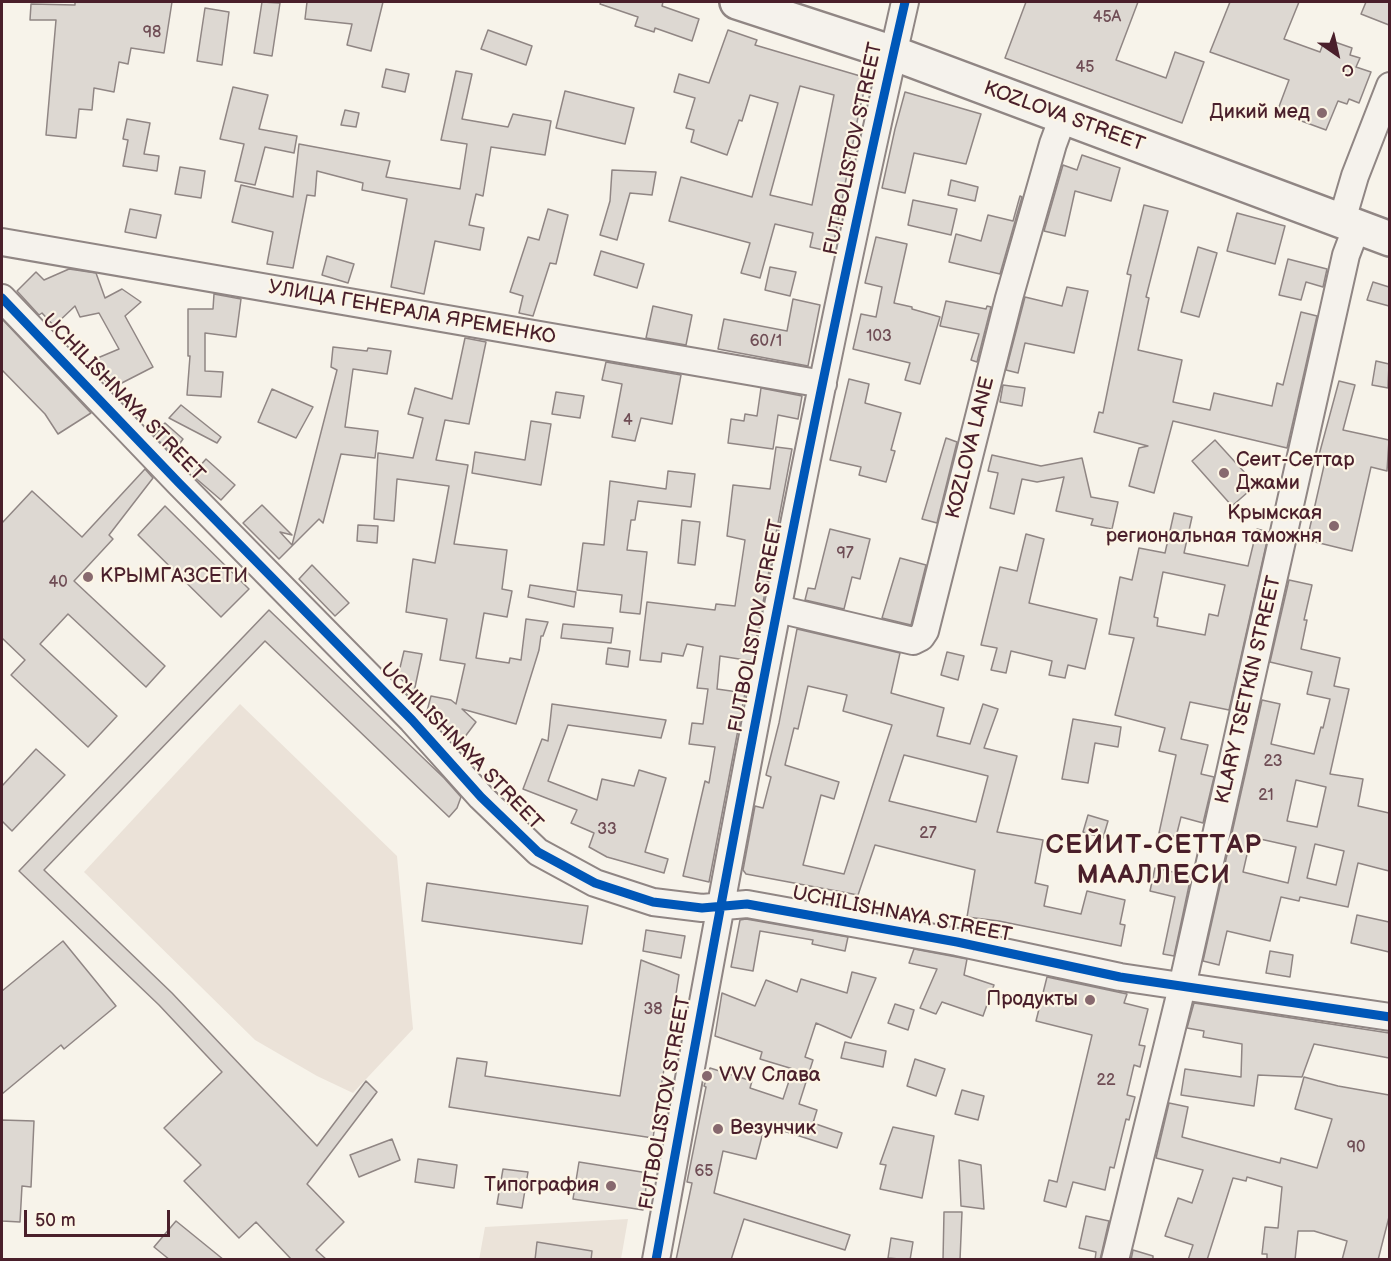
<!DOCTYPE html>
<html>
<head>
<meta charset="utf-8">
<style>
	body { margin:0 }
	#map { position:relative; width:1391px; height:1261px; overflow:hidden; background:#f7f3ea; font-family:"Balsamiq Sans",sans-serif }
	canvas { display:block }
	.frame { position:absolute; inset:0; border:3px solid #4a1f2b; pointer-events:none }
	.north { position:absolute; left:1307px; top:24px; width:60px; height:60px; -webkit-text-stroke:4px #fcf5e5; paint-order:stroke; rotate:146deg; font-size:16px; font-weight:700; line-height:24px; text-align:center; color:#4a1f2b }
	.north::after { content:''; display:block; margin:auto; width:21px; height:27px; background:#4a1f2b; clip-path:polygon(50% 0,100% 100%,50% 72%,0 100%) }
	.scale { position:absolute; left:24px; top:1210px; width:146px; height:27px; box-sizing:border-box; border:3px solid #4a1f2b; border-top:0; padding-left:8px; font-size:18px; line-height:21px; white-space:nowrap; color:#4a1f2b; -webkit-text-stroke:4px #fcf5e5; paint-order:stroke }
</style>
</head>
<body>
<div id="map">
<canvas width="1391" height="1261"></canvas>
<div class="frame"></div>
<div class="north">С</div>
<div class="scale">50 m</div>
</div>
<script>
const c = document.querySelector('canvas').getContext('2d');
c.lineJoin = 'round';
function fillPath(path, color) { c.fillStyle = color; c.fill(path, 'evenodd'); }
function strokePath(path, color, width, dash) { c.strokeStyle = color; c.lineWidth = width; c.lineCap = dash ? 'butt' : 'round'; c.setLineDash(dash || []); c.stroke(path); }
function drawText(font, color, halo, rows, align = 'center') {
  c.font = font + ' "Balsamiq Sans",sans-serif'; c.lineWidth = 4.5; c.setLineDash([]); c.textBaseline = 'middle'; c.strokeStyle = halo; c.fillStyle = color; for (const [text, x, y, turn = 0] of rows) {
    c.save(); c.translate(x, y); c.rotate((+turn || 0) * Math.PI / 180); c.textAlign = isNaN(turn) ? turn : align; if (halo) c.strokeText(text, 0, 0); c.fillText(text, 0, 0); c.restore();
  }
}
fillPath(new Path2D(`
	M628,1219L621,1259L479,1260L485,1227Z`), '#ebe3d9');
fillPath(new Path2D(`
	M240,704L397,856L413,1029L353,1093L317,1076L255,1040L84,872Z`), '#ebe2d8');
const building = new Path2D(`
	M75,2H172L164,53L131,48L128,64L119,62L114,92L94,88L92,110L79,109L76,138L46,135L56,20H30L31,4L75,5Z
	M262,2L280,3L272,56L254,53Z
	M307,2H383L371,51L347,45L352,24L305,19Z
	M601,2H663L662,6L699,19L692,41L655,28L654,32L635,26L638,17L600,4Z
	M1026,2H1138L1116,60L1166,78L1175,52L1204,62L1182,123L1005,58Z
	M1230,2H1299L1284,39L1320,52L1323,44L1329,47L1332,41L1352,48L1350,55L1360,58L1356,67L1371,72L1359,103L1349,99L1347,104L1338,101L1326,130L1277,112L1289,80L1210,52Z
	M1366,2H1389V25L1361,14Z
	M205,8L229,12L222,65L197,61Z
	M488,30L532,46L526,65L481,49Z
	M728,30L757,40L755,45L867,78L858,117L832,252L810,247L813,233L775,224L760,278L741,273L750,243L669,221L681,177L752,197L778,103L750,95L742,121L739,120L727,155L691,142L694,130L686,128L695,98L674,92L679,74L709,83ZM800,86L834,95L812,205L770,195Z
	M386,69L409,74L405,92L382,87Z
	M456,71L472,74L462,119L508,127L513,114L551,121L545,155L491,147L483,196L476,194L469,225L484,228L480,250L435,241L424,294L391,287L407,199L362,190L363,183L317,171L315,196L307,195L293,268L267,264L273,232L232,222L241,185L293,197L299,144L390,161L386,177L460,189L467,144L441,140Z
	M233,87L268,95L259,129L297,136L294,153L265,147L255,185L235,181L244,144L220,139Z
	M565,91L634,108L625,144L556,128Z
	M905,92L981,114L966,164L914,153L905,193L882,188L895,129Z
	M345,110L359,113L356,127L341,125Z
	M127,119L150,123L144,154L159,156L157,171L123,166L128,140L123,139Z
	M1082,155L1120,168L1111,201L1075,191L1065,236L1044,231L1063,165L1077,170Z
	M180,167L205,171L201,198L175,194Z
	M612,170L656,172L652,195L630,193L617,240L600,235L610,201Z
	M951,180L978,187L975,201L948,195Z
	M1020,196L1022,197L1000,274L949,262L956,234L981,241L988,215L1013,221Z
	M913,200L957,209L951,235L908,225Z
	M1144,205L1168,211L1146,297L1149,298L1138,350L1182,360L1173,402L1210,410L1214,393L1272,406L1277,383L1283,385L1301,312L1317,316L1287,448L1173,421L1154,493L1129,486L1139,448L1148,446L1094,432L1099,412L1103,413L1131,275L1127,274Z
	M130,209L161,215L156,238L125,232Z
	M548,209L568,215L556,264L550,263L533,316L519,313L523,296L510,292L528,237L539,240Z
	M1237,213L1285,226L1275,264L1227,251Z
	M876,237L907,244L894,303L912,307V309L940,317L920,384L905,380L910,363L853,349L861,314L876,317L882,287L865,283Z
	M1198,247L1217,253L1199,317L1181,312Z
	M601,251L644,264L637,288L594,275Z
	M327,256L354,264L348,283L322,275Z
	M1288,259L1327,269L1323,287L1306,282L1301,300L1279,295Z
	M770,267L796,272L790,296L765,290Z
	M69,269L96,273L105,298L122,289L141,302L125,316L153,367L112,388L88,362L119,349L99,313L80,317L75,306L54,326L42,313L39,315L17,291L36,272L44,280Z
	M1373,282L1389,287V306L1367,300Z
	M1067,287L1088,291L1074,353L1025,343L1018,373L1006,370L1025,297L1062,306Z
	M214,294L241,299L236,337L205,333V371L223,372L221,397L187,395L190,356H188V309H213Z
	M793,299L820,305L808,366L718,349L724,319L787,331Z
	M946,301L986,309L987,306L991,307L977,362L971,360L979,334L940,326Z
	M653,306L692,315L686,345L646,338Z
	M2,319L91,413L58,434L45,414L2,370Z
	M465,338L486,342L469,424L445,420L436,460L468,465L454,544L507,550L502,589L512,591L507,617L484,613L476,658L509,663L510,658L521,660L526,619L548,622L543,636H541L539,650L516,724L462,709L476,722L461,742L427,711L431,696L451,700L456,704L465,664L440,660L447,619L406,612L413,559L435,563L449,486L397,479L394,521L374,519L378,453L413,458L423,418L408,414L415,388L452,399Z
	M333,347L367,351L368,348L391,351L387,374L353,369L345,427L378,431L375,458L341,454L323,523L319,519L279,559L243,523L262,505L292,535L280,532L292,545L337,370L331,367Z
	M1376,361L1389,364L1388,388L1372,385Z
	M606,362L681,375L672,424L641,418L635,441L612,437L622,384L602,380Z
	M849,379L869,384L865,403L901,413L891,450L895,451L886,482L859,475L861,467L830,460Z
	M1339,381L1355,385L1343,430L1389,440L1387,471L1371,467L1352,551L1307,540L1326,457L1319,455Z
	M1003,385L1025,388L1022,406L1000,402Z
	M761,388L802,396L798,419L778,415L773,449L728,443L731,419L744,421L745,414L757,416Z
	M272,389L313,407L296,438L258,422Z
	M556,392L584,396L580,418L552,414Z
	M181,405L221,437L217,443L169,418Z
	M531,421L551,424L541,485L472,473L475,452L525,460Z
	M165,423L183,439L172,454L154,436Z
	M946,438L957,442L937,523L922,519Z
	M1215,440L1256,485L1232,506L1192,461Z
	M776,447L792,449L752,661L720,656L717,689L745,693L709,882L683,876L705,781L709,783L715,747L689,744L692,723L703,724L708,689L697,688L703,647L687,644L683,656L662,653L661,662L640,660L647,602L715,610L716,604L735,606L745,540L727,536L733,485L770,489Z
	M992,455L1041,466L1082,458L1091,497L1118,502L1112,529L1091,525L1093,519L1056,511L1064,477L1037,482L1022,479L1014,514L990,508L998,473L988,471Z
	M206,459L235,485L221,500L192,475Z
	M145,469L153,478L109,535L113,539L74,581L165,666L146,687L68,614L40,644L117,716L88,747L11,675L25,660L2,638V523L32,491L82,537Z
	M668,471L695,474L691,507L638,501L635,520H631L627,550L647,552L640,614L620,612L622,595L577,590L583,543L604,545L610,481L666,489Z
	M165,506L249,589L221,617L138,535Z
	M1174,513L1192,517L1184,553L1248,566L1257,529L1269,532L1229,710L1190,702L1181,739L1208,745L1201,774L1214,777L1203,823L1181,817L1176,837L1159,833L1176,755L1159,751L1165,728L1115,715L1134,638L1109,634L1120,577L1132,580L1139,548L1165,553ZM1163,572L1225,585L1218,616L1209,614L1205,635L1157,626L1158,618L1154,617Z
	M682,520L700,522L695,565L678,563Z
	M358,525L378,526L377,543L357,541Z
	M830,529L870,539L860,579L852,577L844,609L805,600L808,588L815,589Z
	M1026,534L1044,539L1029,603L1097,619L1085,669L1068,665L1065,678L1049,675L1052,661L1011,651L1006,673L991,670L997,648L981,645L1000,567L1017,571Z
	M900,558L926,565L911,625L882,618Z
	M312,565L349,603L335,616L299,579Z
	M1289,580L1312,585L1304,620H1307L1301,649L1340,658L1334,686L1349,689L1330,774L1363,779L1358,806L1389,813V871L1358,863L1348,907L1300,897L1299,901L1281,897L1270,941L1227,931L1219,965L1203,961L1262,700L1280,704L1271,744L1314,754L1321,727L1323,728L1330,699L1307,694L1312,672L1270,662ZM1296,780L1326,787L1317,827L1287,821ZM1251,837L1296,847L1288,883L1243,872ZM1315,844L1344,851L1336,885L1307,878Z
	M530,585L576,592L574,607L528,597Z
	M269,610L444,778L461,797L457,808L449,817L265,641L44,870L172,993L317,1146L366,1081L377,1092L307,1184L344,1222L316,1250L327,1260H292L256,1222L239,1238L184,1181L201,1165L164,1128L222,1072L159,1005L19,871Z
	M563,624L613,628L611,643L561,638Z
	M797,629L900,653L891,693L944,708L937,736L970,744L983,704L998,709L984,748L1017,756L997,832L1043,840L1035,883L1048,886L1044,906L1081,914L1087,891L1125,900L1120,924L1125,925L1121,946L999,921L967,917L975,870L875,845L858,895L746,874L743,870L755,806L763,808L771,777L766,775L779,723ZM808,686L847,695L843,711L892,725L844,874L803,865L821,795L834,799L839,782L785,765L794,728L798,729ZM904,755L988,776L976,822L889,801Z
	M608,648L630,651L628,667L606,664Z
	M404,651L422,654L414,692L398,676Z
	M947,652L964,656L958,680L941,675Z
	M552,704L666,720L661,738L568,725L548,781L597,800L602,779L634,786L639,770L666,778L645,852L668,859L664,873L607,857L589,847L594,833L571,823L577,810L523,789L542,739L548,741Z
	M1073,719L1121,727L1118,747L1095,743L1088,783L1062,779Z
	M36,749L65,775L12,831L2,821V786Z
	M1088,815L1108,821L1103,838L1083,832Z
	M1155,868L1191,876L1174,956L1163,954L1175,897L1150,891Z
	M427,883L588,906L582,944L422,921Z
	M1357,915L1389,922V952L1351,943Z
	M746,919L848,937L845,951L812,944L813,940L760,931L753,971L731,967L740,920Z
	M646,930L685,936L681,958L643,951Z
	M63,941L116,1006L64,1049L61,1045L2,1094V991Z
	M914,949L967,959L964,975L994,985L983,1016L942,1002L936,1014L920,1008L937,969L909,963Z
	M1270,951L1293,955L1290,977L1266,973Z
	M641,960L679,975L653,1138L449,1107L457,1058L487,1062L485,1076L620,1096Z
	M852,972L876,978L851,1038L816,1023L805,1057L813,1060L799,1104L817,1110L813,1123L842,1133L837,1148L765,1125L756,1159L723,1151L714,1193L850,1235L845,1250L744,1219L731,1260H676L692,1183L687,1182L706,1087L704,1086L710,1068L752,1081L750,1088L783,1099L793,1069L760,1059L762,1052L715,1036L722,993L755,1006L766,980L797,992L801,979L847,993Z
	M1047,977L1127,994L1124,1003L1148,1009L1139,1045L1145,1046L1140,1067L1134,1065L1127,1095L1135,1097L1129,1120L1126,1119L1114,1168L1110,1167L1105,1190L1073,1182L1066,1207L1044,1201L1049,1180L1057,1182L1092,1035L1036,1021Z
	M1194,1003L1389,1033V1058L1314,1044L1302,1077L1258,1075L1254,1106L1181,1095L1185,1069L1241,1077L1242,1044L1203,1037L1204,1031L1187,1028Z
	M895,1004L914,1010L908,1030L888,1023Z
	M845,1042L886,1051L883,1067L841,1058Z
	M915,1059L945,1069L936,1096L907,1086Z
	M1304,1077L1338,1086L1389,1095V1217L1378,1260H1342L1347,1241L1314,1231H1298L1295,1260H1267V1254H1262L1265,1227L1278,1228L1282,1187L1247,1177L1246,1181L1233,1178L1207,1260H1188L1193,1245L1165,1236L1178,1198L1192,1203L1203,1170L1156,1158L1169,1103L1188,1107L1182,1137L1280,1163L1281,1158L1317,1168L1332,1119L1295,1109Z
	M962,1090L984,1096L978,1120L955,1114Z
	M2,1120L34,1121L31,1187L22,1186L20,1222L2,1221Z
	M893,1127L934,1136L922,1198L880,1189L886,1165L880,1164Z
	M392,1139L400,1160L359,1177L350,1155Z
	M418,1159L457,1165L454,1188L415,1182Z
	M959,1160L981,1165L984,1209L961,1206Z
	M579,1162L648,1173L643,1210L573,1199Z
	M503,1169L528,1172L522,1208L497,1204Z
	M944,1212H962L960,1260H943Z
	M1086,1216L1109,1221L1100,1260H1095L1096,1252L1079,1248Z
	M176,1221L224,1260H170L154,1247Z
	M891,1238L913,1242L910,1260L888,1258Z
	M537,1242L592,1251L591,1260H535Z
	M1133,1250L1153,1256V1260H1131Z`);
fillPath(building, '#ddd8d2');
strokePath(building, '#908684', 1.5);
const minor = new Path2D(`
	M1342,220L1355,176L1390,86
	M2,242L823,384
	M2,298L179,483L412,720L481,797L538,852L595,883L653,902L702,908L747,904L957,942L1120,977L1390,1017
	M778,609L913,641L921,637L925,631L1009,298L1053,144L1063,117
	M656,1260C732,839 810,418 905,2
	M1115,1260L1182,987L1346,255L1357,226`);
const major = new Path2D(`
	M737,2L893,53L1390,239`);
strokePath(minor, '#908684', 30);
strokePath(major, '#908684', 38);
strokePath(minor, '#f5f2ec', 26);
strokePath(major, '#f5f2ec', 33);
strokePath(new Path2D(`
	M2,298L179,483L412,720L481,797L538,852L595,883L653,902L702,908L747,904L957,942L1120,977L1390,1017
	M656,1260C732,839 810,418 905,2`), '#0057b8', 9);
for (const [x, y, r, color] of [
	[1322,113,6,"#87696e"],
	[1224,473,6,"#87696e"],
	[1334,526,6,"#87696e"],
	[88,577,6,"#87696e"],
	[1090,1000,6,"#87696e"],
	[707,1076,6,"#87696e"],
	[718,1129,6,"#87696e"],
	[611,1186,6,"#87696e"]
]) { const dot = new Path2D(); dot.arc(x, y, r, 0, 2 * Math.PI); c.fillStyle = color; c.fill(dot); strokePath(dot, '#fcf5e5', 2); }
drawText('16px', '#6f4d55', null, [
	["45А",1107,18],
	["98",152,33],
	["45",1085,68],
	["103",879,337],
	["60/1",766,342],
	["4",628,421],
	["97",845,554],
	["40",58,583],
	["23",1273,762],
	["21",1266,796],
	["33",607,830],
	["27",928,834],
	["38",653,1010],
	["22",1106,1081],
	["90",1356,1148],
	["65",704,1172]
]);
drawText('20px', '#4a1f2b', '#fcf5e5', [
	["Дикий мед",1310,113],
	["Сеит-Сеттар",1236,461,"left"],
	["Джами",1236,484,"left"],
	["Крымская",1322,514],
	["региональная таможня",1322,537],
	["КРЫМГАЗСЕТИ",100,577,"left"],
	["Продукты",1078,1000],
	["VVV Слава",719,1076,"left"],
	["Везунчик",730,1129,"left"],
	["Типография",599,1186]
], 'right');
drawText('20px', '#4a1f2b', '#fcf5e5', [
	["KOZLOVA STREET",1064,117,20],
	["FUTBOLISTOV STREET",854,149,-78],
	["УЛИЦА ГЕНЕРАЛА ЯРЕМЕНКО",412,313,10],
	["UCHILISHNAYA STREET",123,398,46],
	["KOZLOVA LANE",971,448,-76],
	["FUTBOLISTOV STREET",757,626,-79],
	["KLARY TSETKIN STREET",1249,690,-77],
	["UCHILISHNAYA STREET",461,747,46],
	["UCHILISHNAYA STREET",902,915,11],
	["FUTBOLISTOV STREET",666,1103,-80]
]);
c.letterSpacing = '1.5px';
drawText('bold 26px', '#4a1f2b', '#fcf5e5', [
	["СЕЙИТ-СЕТТАР",1154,846],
	["МААЛЛЕСИ",1154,876]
]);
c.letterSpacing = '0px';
</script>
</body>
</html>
